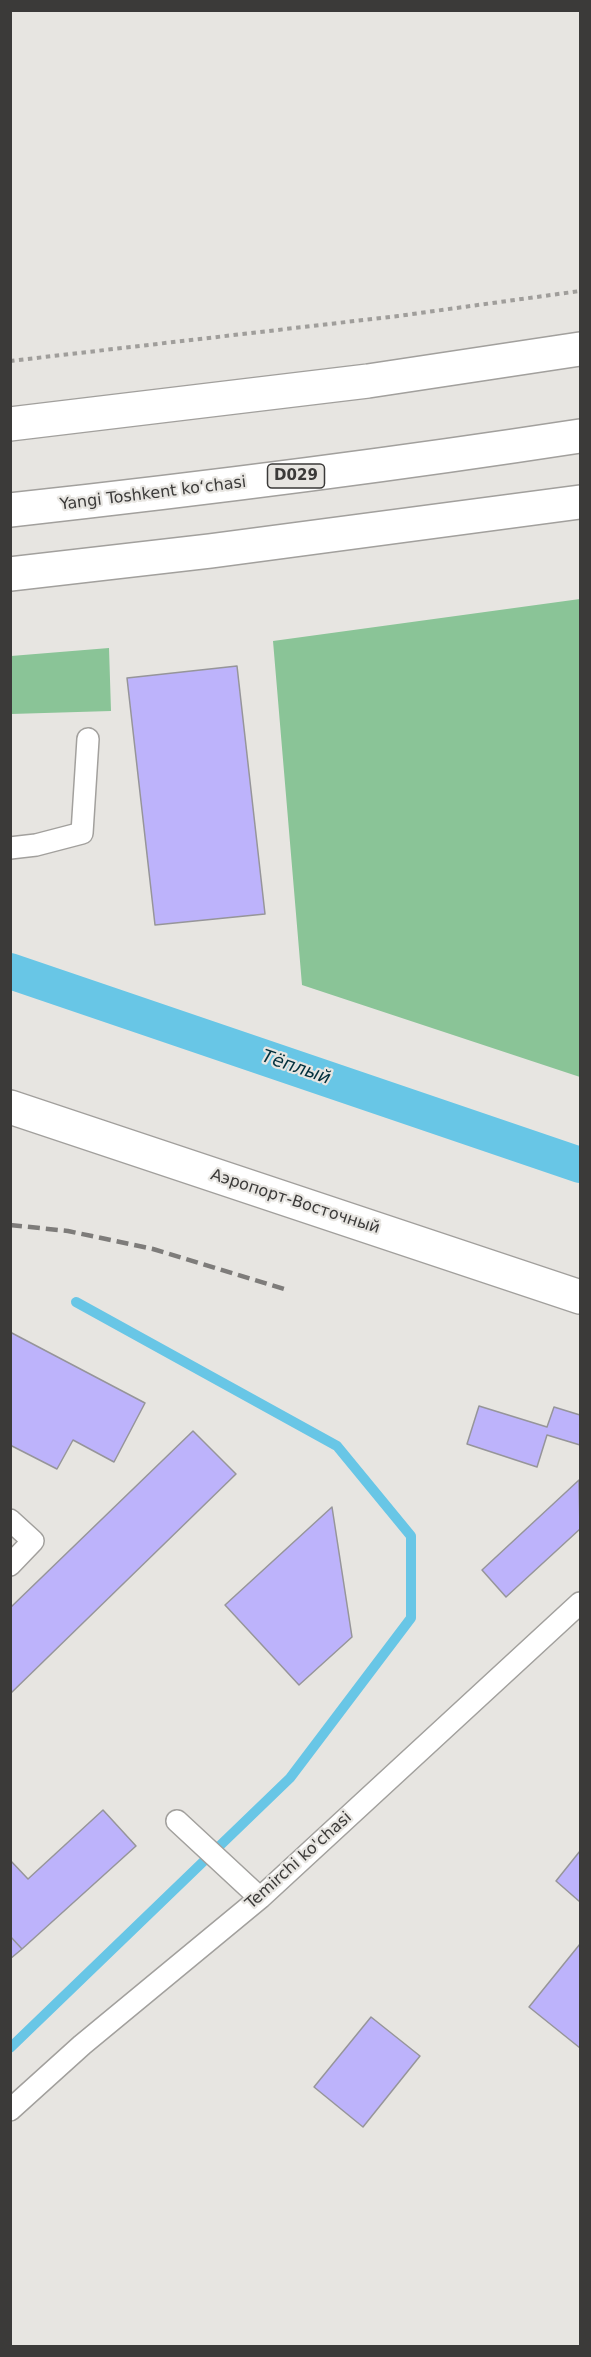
<!DOCTYPE html>
<html>
<head>
<meta charset="utf-8">
<style>
	body { margin:0 }
	#map { position:relative; width:591px; height:2357px; overflow:hidden; background:#e7e5e1; font-family:"DejaVu Sans",sans-serif }
	canvas { display:block }
	.frame { position:absolute; inset:0; border:12px solid #3b3a39; pointer-events:none }
</style>
</head>
<body>
<div id="map">
<canvas width="591" height="2357"></canvas>
<div class="frame"></div>
</div>
<script>
const c = document.querySelector('canvas').getContext('2d');
c.lineJoin = 'round';
function fillPath(path, color) { c.fillStyle = color; c.fill(path, 'evenodd'); }
function strokePath(path, color, width, dash) { c.strokeStyle = color; c.lineWidth = width; c.lineCap = dash ? 'butt' : 'round'; c.setLineDash(dash || []); c.stroke(path); }
function drawText(font, color, halo, rows, align = 'center') {
  c.font = font + ' "DejaVu Sans",sans-serif'; c.lineWidth = 4.5; c.setLineDash([]); c.textBaseline = 'middle'; c.strokeStyle = halo; c.fillStyle = color; for (const [text, x, y, turn = 0] of rows) {
    c.save(); c.translate(x, y); c.rotate((+turn || 0) * Math.PI / 180); c.textAlign = isNaN(turn) ? turn : align; if (halo) c.strokeText(text, 0, 0); c.fillText(text, 0, 0); c.restore();
  }
}
fillPath(new Path2D(`
	M580,599V1077L302,985L273,641Z
	M109,648L111,711L11,714V656Z`), '#8ac497');
strokePath(new Path2D(`
	M10,2048L290,1778L411,1618V1536L337,1446L76,1302`), '#68c6e6', 10);
strokePath(new Path2D(`
	M10,971L580,1165`), '#68c6e6', 36);
const building = new Path2D(`
	M237,666L265,914L155,925L127,678Z
	M10,1332L145,1403L114,1462L73,1440L57,1469L10,1445Z
	M479,1406L547,1427L554,1407L580,1415V1445L547,1435L537,1467L467,1444Z
	M193,1431L236,1474L10,1694V1608Z
	M579,1480L580,1529L506,1597L482,1570Z
	M332,1507L352,1637L299,1685L225,1605Z
	M103,1810L136,1846L22,1949L10,1936V1860L28,1879Z
	M580,1851V1902L556,1881Z
	M10,1936L22,1949L10,1959Z
	M580,1944V2048L529,2007Z
	M371,2017L420,2056L363,2127L314,2087Z`);
fillPath(building, '#bdb3fb');
strokePath(building, '#969599', 1.5);
const lane = new Path2D(`
	M10,848L36,845L82,833L88,739
	M10,1520L33,1541L10,1565
	M177,1821L260,1898
	M10,2110L82,2045L260,1898L580,1603`);
const street = new Path2D(`
	M10,1107L580,1297`);
const secondary = new Path2D(`
	M10,424L368,381L580,349`);
const highway = new Path2D(`
	M10,510C201,489 391,465 580,436
	M10,574L210,551L580,502`);
strokePath(lane, '#a2a09d', 24);
strokePath(street, '#a2a09d', 36);
strokePath(secondary, '#a2a09d', 36);
strokePath(highway, '#a2a09d', 36);
strokePath(new Path2D(`
	M10,361L398,316L580,291`), '#a09e9b', 4, [4.5, 4.5]);
strokePath(lane, '#fff', 21);
strokePath(street, '#fff', 33);
strokePath(secondary, '#fff', 33);
strokePath(highway, '#fff', 33);
strokePath(new Path2D(`
	M10,1225L68,1231L153,1249L284,1289`), '#7e7c7a', 4.5, [12, 6]);
for (const [x, y, w] of [
	[296,476,57]
]) { const box = new Path2D(); box.roundRect(x - w / 2, y - 12, w, 24, 4.5); c.fillStyle = '#e7e5e1'; c.fill(box); strokePath(box, '#3b3a39', 1.5); }
drawText('bold 15px', '#3b3a39', null, [
	["D029",296,476]
]);
drawText('16px', '#3b3a39', '#e7e5e1', [
	["Yangi Toshkent ko‘chasi",153,494,-7],
	["Аэропорт-Восточный",295,1202,18],
	["Temirchi ko'chasi",299,1861,-42]
]);
drawText('italic 18px', '#02303d', '#e7e5e1', [
	["Тёплый",296,1068,19]
]);
</script>
</body>
</html>
